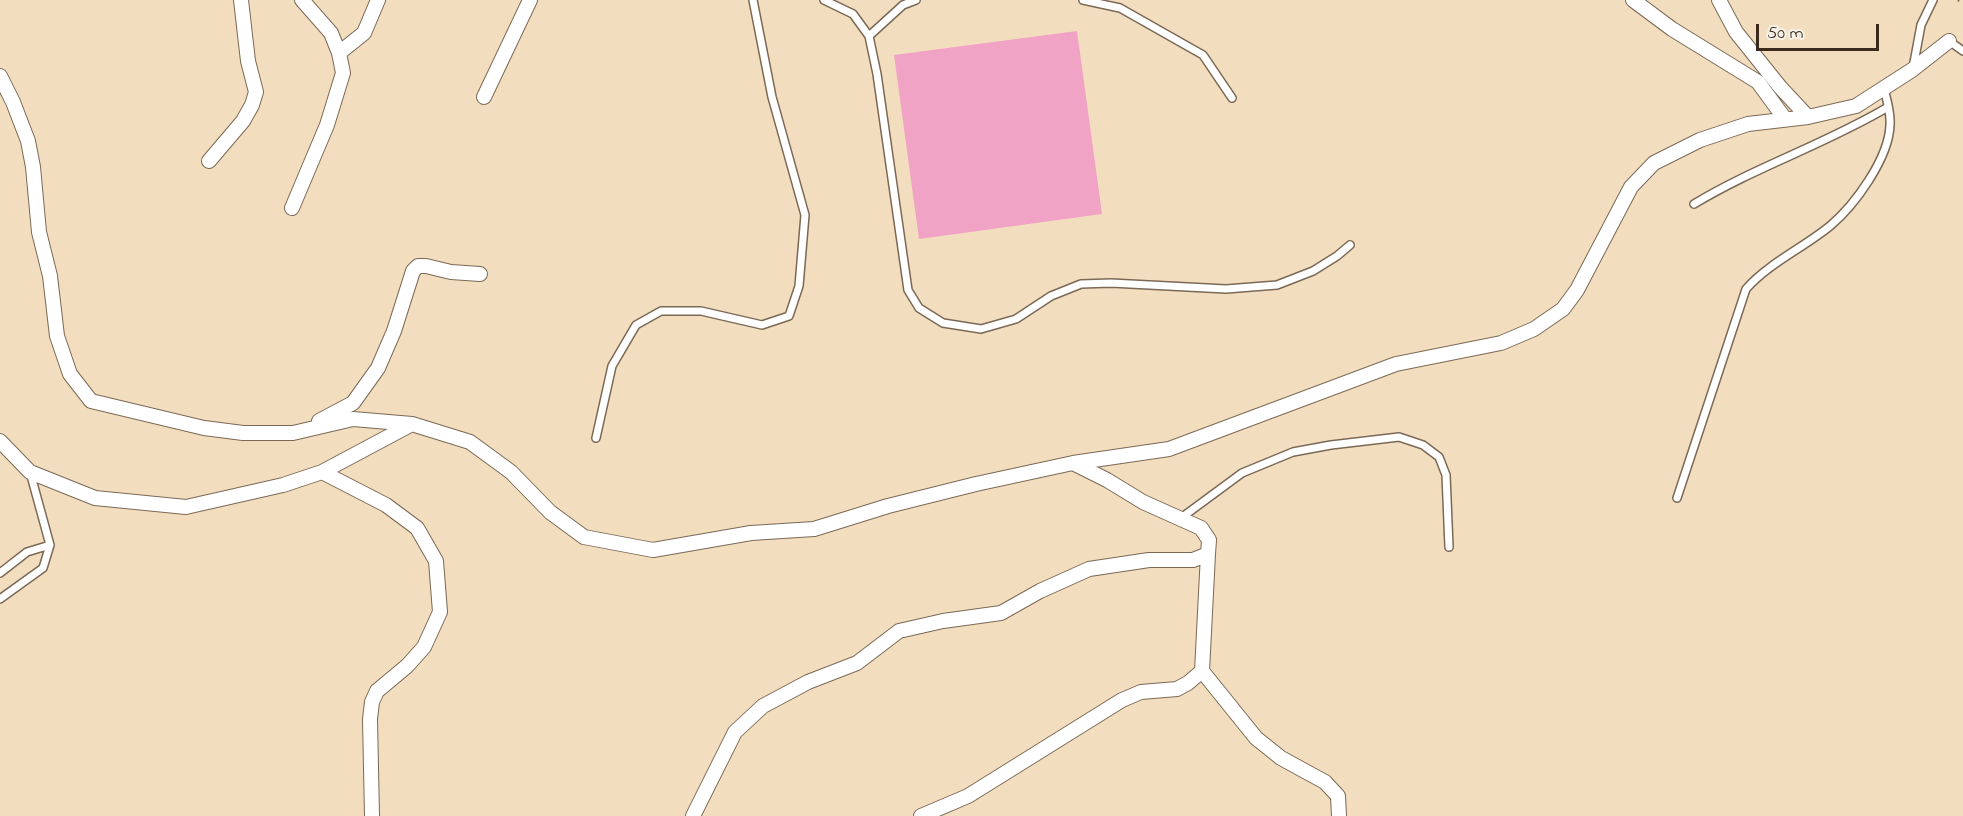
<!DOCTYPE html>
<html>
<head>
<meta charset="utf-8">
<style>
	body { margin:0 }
	#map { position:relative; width:1963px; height:816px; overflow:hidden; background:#f3ddbf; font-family:"Indie Flower",sans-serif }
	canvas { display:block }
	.scale { position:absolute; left:1756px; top:24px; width:123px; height:27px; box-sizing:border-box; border:3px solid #3b2a1e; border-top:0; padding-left:8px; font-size:18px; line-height:21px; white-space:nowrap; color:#3b2a1e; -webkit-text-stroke:4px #f7f3e8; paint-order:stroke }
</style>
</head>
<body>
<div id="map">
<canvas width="1963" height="816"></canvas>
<div class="scale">50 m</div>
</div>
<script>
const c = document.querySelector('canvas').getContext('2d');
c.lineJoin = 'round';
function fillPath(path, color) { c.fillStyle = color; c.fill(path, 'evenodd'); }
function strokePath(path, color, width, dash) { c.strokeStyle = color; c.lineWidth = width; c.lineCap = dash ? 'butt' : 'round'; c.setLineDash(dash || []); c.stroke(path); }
fillPath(new Path2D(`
	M1077,31L1102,214L919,239L894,55Z`), '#f1a3c5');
const service = new Path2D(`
	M824,0L853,14L869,36L877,74L908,290L919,308L943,323L981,329L1016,319L1051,296L1081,284L1111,283L1226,289L1277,285L1313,271L1337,256L1350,245
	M1083,0L1120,8L1203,55L1232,98
	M869,36L903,5L916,0
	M1949,41L1963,51
	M1913,68L1921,25L1933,0
	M1694,204C1757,166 1826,144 1888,107
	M596,438L612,366L636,325L661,311H701L762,325L789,316L799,286L805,215L772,97L753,0
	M1677,498L1746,289C1769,263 1803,248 1830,226C1855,205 1889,158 1890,125C1891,113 1887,100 1884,89
	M1181,518L1242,473L1293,452L1331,445L1399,437L1423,445L1439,457L1446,475L1449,547
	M0,573L27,552L50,545L30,472
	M0,599L43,568L50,545`);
const minor = new Path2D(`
	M1633,0L1672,29L1758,82L1785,119
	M1719,0L1736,32L1780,87L1808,117
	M339,53L364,33L378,0
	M0,76L13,102L28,141L33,167L39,232L50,276L57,336L70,374L91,401L204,428L243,433H293L353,419L412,424L470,442L511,472L550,512L584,537L653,550L751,533L814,529L888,506L976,484L1073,463L1169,449L1396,364L1501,343L1534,329L1563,309L1577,290L1631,187L1654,163L1700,140L1748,124L1808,117L1856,106L1912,70L1949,41
	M484,97L530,0
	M209,161L243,121L252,105L256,92L248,61L241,0
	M292,208L327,125L343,73L339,53L331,33L302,0
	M319,421L353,403L378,368L394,331L413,271L418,266H426L451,272L480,274
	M0,441L30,472L95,498L186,507L283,485L322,472L412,424
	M322,472L386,505L417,528L436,561L440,612L424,647L407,666L377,691L372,702L370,719L372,816
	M1208,554L1202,671L1256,738L1281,758L1325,782L1338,796L1339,816
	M693,816L735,732L763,706L808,682L857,663L899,631L943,621L1001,613L1040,591L1089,569L1149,560H1193L1208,554L1209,540L1201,528L1143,502L1107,480L1073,463
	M921,816L968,796L1122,700L1141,692L1177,689L1188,683L1202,671`);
strokePath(service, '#7b6956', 10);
strokePath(minor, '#7b6956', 16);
strokePath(new Path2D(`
	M1958,0L1963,3`), '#7b6956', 3, [1.5, 4.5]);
strokePath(service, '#fff', 7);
strokePath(minor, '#fff', 14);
</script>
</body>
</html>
